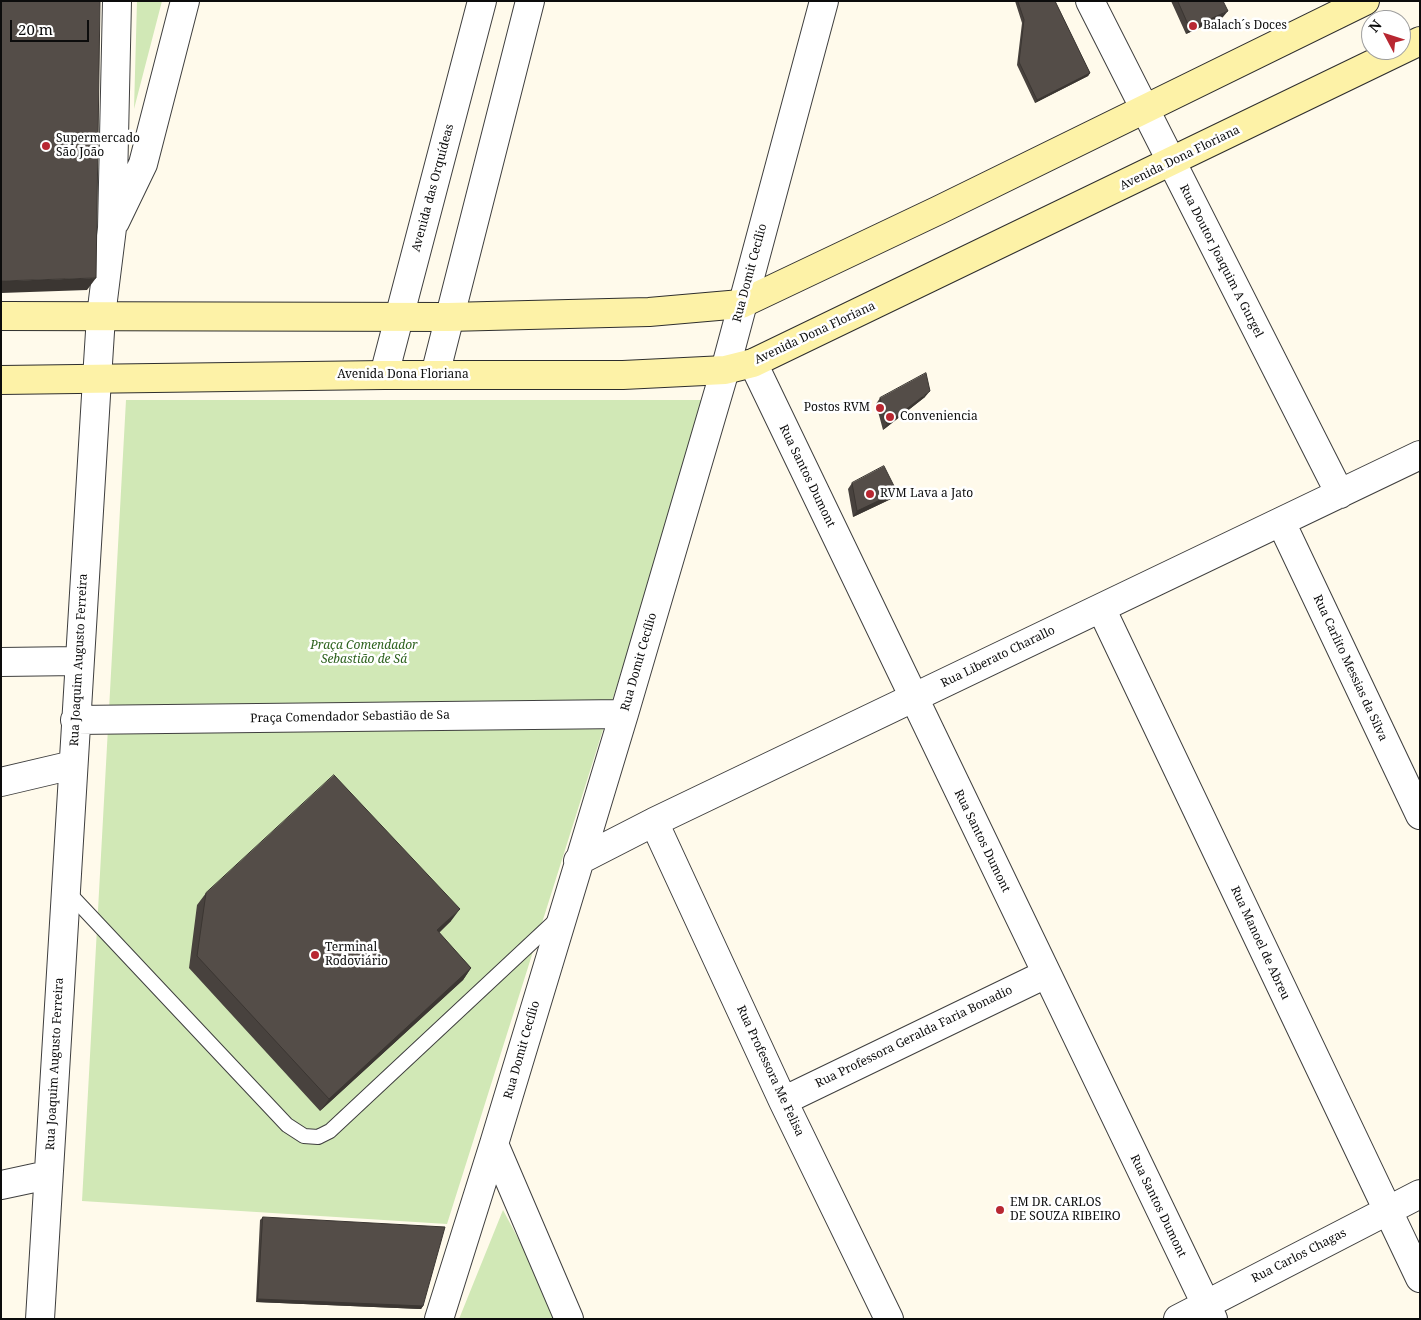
<!DOCTYPE html>
<html>
<head>
<meta charset="utf-8">
<style>
	body { margin:0 }
	#map { position:relative; width:1421px; height:1320px; overflow:hidden; background:#fffaeb; font-family:"Noto Serif",serif }
	canvas { display:block }
	.frame { position:absolute; inset:0; border:2px solid #0c0c0c; pointer-events:none }
	.north { position:absolute; left:1361px; top:10px; width:50px; height:50px; box-sizing:border-box; background:#fff; border:1px solid #9e9e9e; border-radius:50%; rotate:310deg; font-size:14px; font-weight:700; line-height:20px; text-align:center; color:#0c0c0c }
	.north::after { content:''; display:block; margin:auto; width:18px; height:22px; background:#b82731; clip-path:polygon(50% 0,100% 100%,50% 72%,0 100%) }
	.scale { position:absolute; left:10px; top:20px; width:79px; height:22px; box-sizing:border-box; border:2px solid #0c0c0c; border-top:0; padding-left:6px; font-size:15px; line-height:18px; white-space:nowrap; color:#0c0c0c; -webkit-text-stroke:4px #fff; paint-order:stroke }
</style>
</head>
<body>
<div id="map">
<canvas width="1421" height="1320"></canvas>
<div class="frame"></div>
<div class="north">N</div>
<div class="scale">20 m</div>
</div>
<script>
const c = document.querySelector('canvas').getContext('2d');
c.lineJoin = 'round';
function fillPath(path, color) { c.fillStyle = color; c.fill(path, 'evenodd'); }
function strokePath(path, color, width, dash) { c.strokeStyle = color; c.lineWidth = width; c.lineCap = dash ? 'butt' : 'round'; c.setLineDash(dash || []); c.stroke(path); }
function drawText(font, color, halo, rows, align = 'center') {
  c.font = font + ' "Noto Serif",serif'; c.lineWidth = 5; c.setLineDash([]); c.textBaseline = 'middle'; c.strokeStyle = halo; c.fillStyle = color; for (const [text, x, y, turn = 0] of rows) {
    c.save(); c.translate(x, y); c.rotate((+turn || 0) * Math.PI / 180); c.textAlign = isNaN(turn) ? turn : align; if (halo) c.strokeText(text, 0, 0); c.fillText(text, 0, 0); c.restore();
  }
}
fillPath(new Path2D(`
	M137,1H162L134,109Z
	M126,400H707L447,1224L82,1201Z
	M503,1210L561,1319H459Z`), '#d1e8b6');
const lane = new Path2D(`
	M66,890L287,1125L304,1136L318,1137L330,1131L557,919`);
const street = new Path2D(`
	M1090,1L1340,494
	M115,222L143,164L185,1
	M753,363L1213,1319
	M384,375L482,1
	M435,375L530,1
	M1281,522L1420,815
	M1101,608L1420,1278
	M1,662L78,661
	M75,720L624,714
	M1,782L73,765
	M654,822L783,1101L889,1319
	M578,861L654,822L1420,455
	M783,1101L1046,974
	M494,1144L569,1319
	M1,1185L48,1175
	M40,1319L97,379L101,316L112,228L117,1
	M439,1319L494,1144L624,714L725,370L824,1
	M1178,1319L1420,1194`);
const secondary = new Path2D(`
	M1,316L448,317L649,312L741,304L939,210L1365,1
	M1,380L384,375H623L725,370L753,363L1420,41`);
strokePath(lane, '#3f3f3f', 16);
strokePath(street, '#3f3f3f', 30);
strokePath(secondary, '#2e2e2e', 30);
strokePath(lane, '#fff', 14);
strokePath(street, '#fff', 28);
strokePath(secondary, '#fdf2a7', 28);
fillPath(new Path2D(`
	M1015,1H1055L1090,73L1088,76L1035,103L1017,65L1022,23Z
	M1171,1H1223V17L1186,34Z
	M925,397L883,430L876,404L880,398Z
	M852,483L893,498L853,517L848,489Z
	M206,893L451,921L439,933L471,968L463,980L320,1111L189,968L197,905Z
	M263,1217L423,1306L421,1309L256,1302L260,1220Z`), '#48423e');
fillPath(new Path2D(`
	M1228,11L1223,17L1186,34L1190,28Z
	M1090,73L1088,76L1035,103L1037,100Z
	M96,278L87,290L1,293V281Z
	M930,391L925,397L883,430L887,424Z
	M897,492L893,498L853,517L857,511Z
	M460,909L451,921L428,942L437,930Z
	M471,968L463,980L320,1111L329,1099Z
	M258,1299L423,1306L421,1309L256,1302Z`), '#3b3632');
const building = new Path2D(`
	M1,1H100L96,278L1,281Z
	M1018,1H1055L1090,73L1037,100L1019,62L1024,20Z
	M1178,1H1223L1228,11L1190,28Z
	M926,373L930,391L887,424L880,398Z
	M884,466L897,492L857,511L852,483Z
	M334,775L460,909L437,930L471,968L329,1099L197,956L206,893Z
	M263,1217L445,1227L423,1306L258,1299Z`);
fillPath(building, '#544d48');
strokePath(building, '#3b3632', 1);
for (const [x, y, r, color] of [
	[1193,26,5,"#b82731"],
	[46,146,5,"#b82731"],
	[880,408,5,"#b82731"],
	[890,417,5,"#b82731"],
	[870,494,5,"#b82731"],
	[315,955,5,"#b82731"],
	[1000,1210,5,"#b82731"]
]) { const dot = new Path2D(); dot.arc(x, y, r, 0, 2 * Math.PI); c.fillStyle = color; c.fill(dot); strokePath(dot, '#fff', 2); }
drawText('12px', '#0c0c0c', '#fff', [
	["Balach´s Doces",1203,26],
	["Supermercado",56,139],
	["São João",56,153],
	["Postos RVM",870,408,"right"],
	["Conveniencia",900,417],
	["RVM Lava a Jato",880,494],
	["Terminal",325,948],
	["Rodoviário",325,962],
	["EM DR. CARLOS",1010,1203],
	["DE SOUZA RIBEIRO",1010,1217]
], 'left');
drawText('12px', '#0c0c0c', '#fff', [
	["Avenida Dona Floriana",1180,158,-26],
	["Avenida das Orquídeas",433,188,-75],
	["Rua Doutor Joaquim A Gurgel",1221,261,63],
	["Rua Domit Cecílio",750,273,-75],
	["Avenida Dona Floriana",815,333,-25],
	["Avenida Dona Floriana",403,375],
	["Rua Santos Dumont",807,476,64],
	["Rua Liberato Charallo",998,657,-26],
	["Rua Joaquim Augusto Ferreira",79,660,-87],
	["Rua Domit Cecílio",639,662,-74],
	["Rua Carlito Messias da Silva",1350,668,65],
	["Praça Comendador Sebastião de Sa",350,717,-1],
	["Rua Santos Dumont",982,841,64],
	["Rua Manoel de Abreu",1260,943,65],
	["Rua Professora Geralda Faria Bonadio",914,1037,-26],
	["Rua Domit Cecílio",522,1050,-74],
	["Rua Joaquim Augusto Ferreira",55,1064,-87],
	["Rua Professora Me Felisa",770,1071,65],
	["Rua Santos Dumont",1158,1206,64],
	["Rua Carlos Chagas",1299,1256,-27]
]);
drawText('italic 12px', '#2d621e', '#fff', [
	["Praça Comendador",364,646],
	["Sebastião de Sá",364,660]
]);
</script>
</body>
</html>
